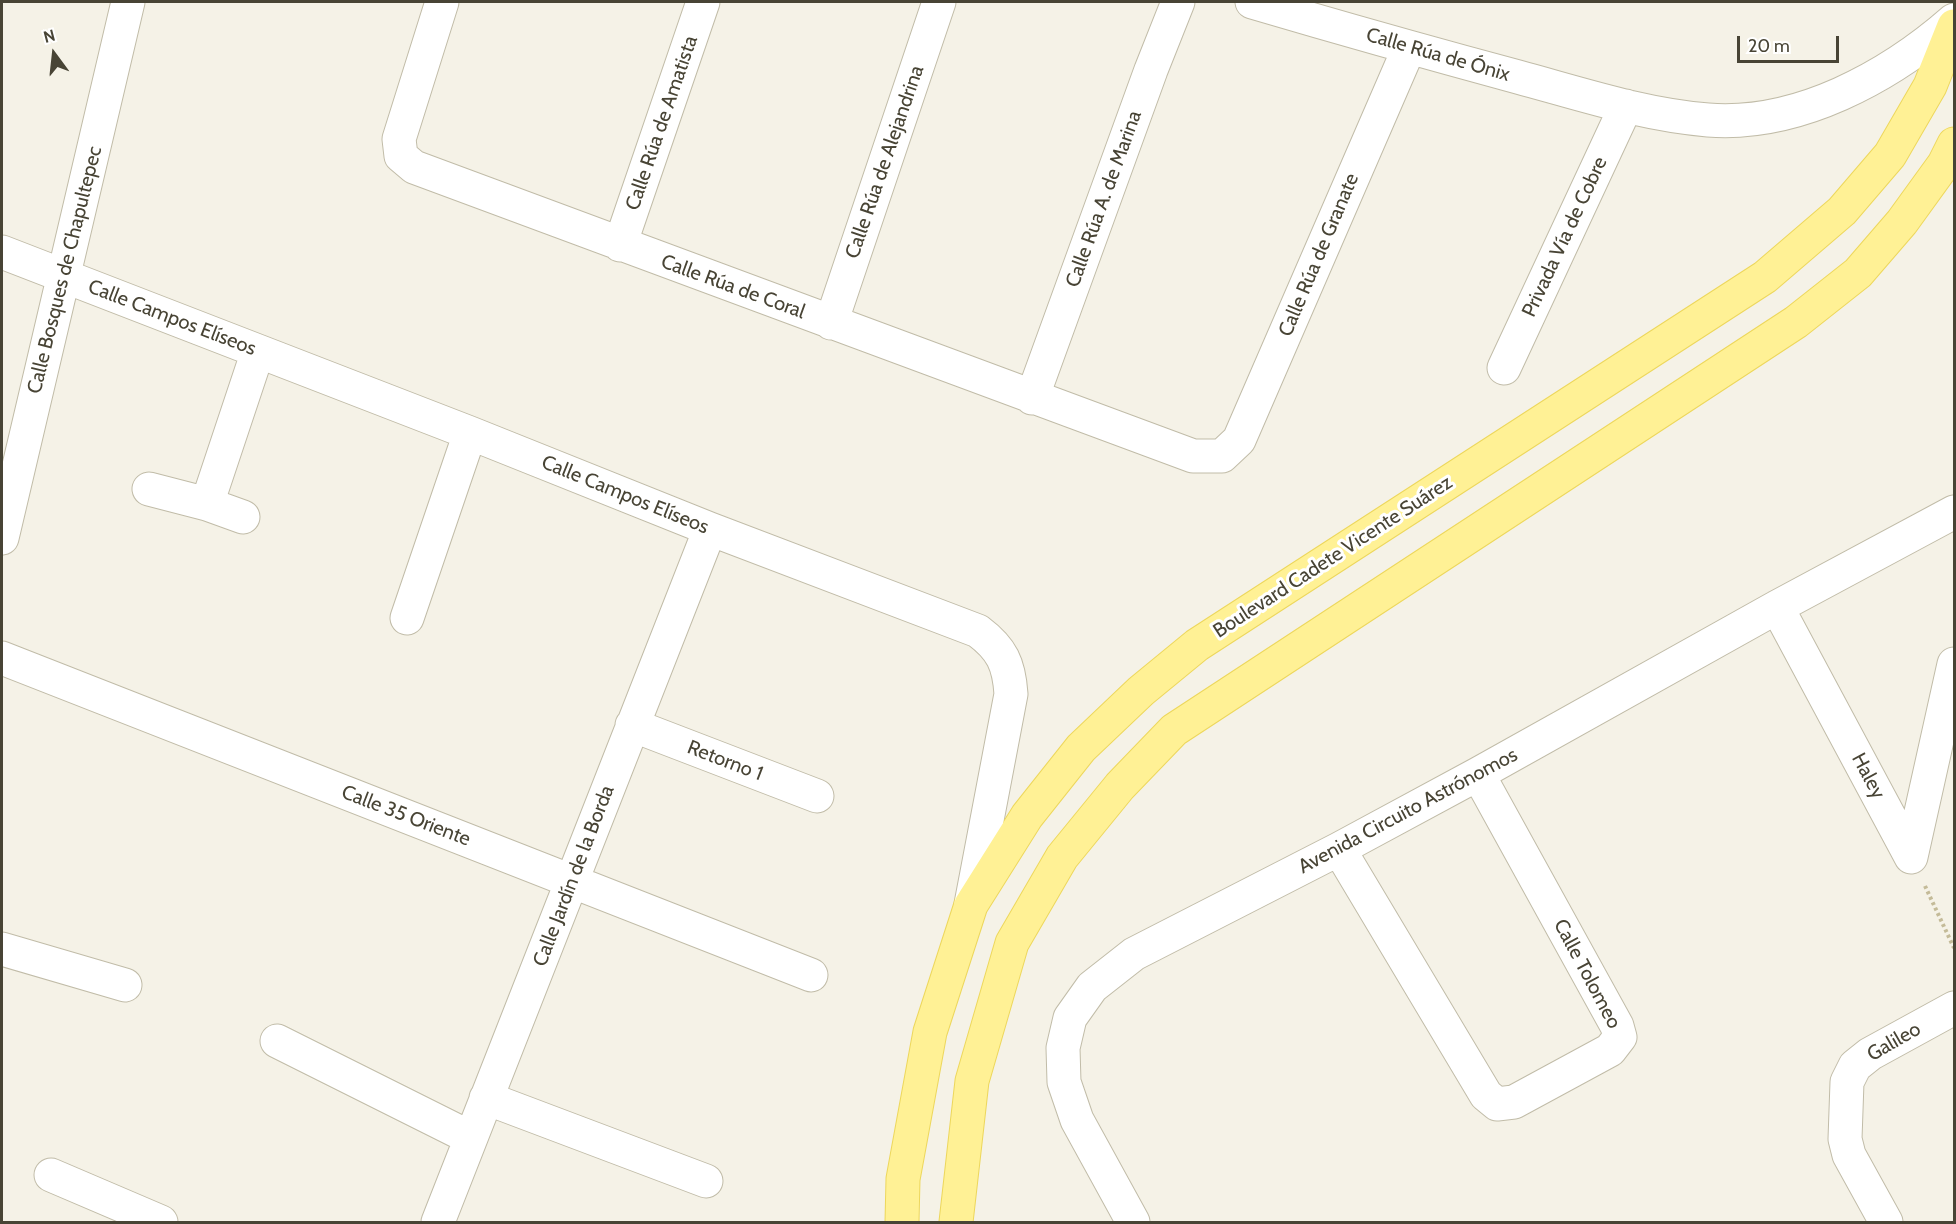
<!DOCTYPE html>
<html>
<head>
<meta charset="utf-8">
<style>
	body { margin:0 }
	#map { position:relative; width:1956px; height:1224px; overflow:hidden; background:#f5f2e7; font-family:Cabin,sans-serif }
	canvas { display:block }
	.frame { position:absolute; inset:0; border:3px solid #484435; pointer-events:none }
	.north { position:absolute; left:24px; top:24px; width:60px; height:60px; -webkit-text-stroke:4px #fff; paint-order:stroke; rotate:345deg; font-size:16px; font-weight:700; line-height:24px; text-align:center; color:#484435 }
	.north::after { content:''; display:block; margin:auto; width:21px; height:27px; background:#484435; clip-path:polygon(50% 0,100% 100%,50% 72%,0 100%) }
	.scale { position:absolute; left:1737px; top:36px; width:102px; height:27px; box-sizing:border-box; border:3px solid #484435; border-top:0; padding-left:8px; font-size:18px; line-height:21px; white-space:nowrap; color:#484435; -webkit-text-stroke:4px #fff; paint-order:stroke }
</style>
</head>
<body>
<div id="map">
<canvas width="1956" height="1224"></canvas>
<div class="frame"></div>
<div class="north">N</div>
<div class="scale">20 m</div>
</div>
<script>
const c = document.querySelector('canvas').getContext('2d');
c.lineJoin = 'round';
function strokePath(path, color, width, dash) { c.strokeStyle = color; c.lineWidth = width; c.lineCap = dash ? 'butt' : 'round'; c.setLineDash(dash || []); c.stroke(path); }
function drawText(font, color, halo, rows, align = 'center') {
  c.font = font + ' Cabin,sans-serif'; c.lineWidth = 6; c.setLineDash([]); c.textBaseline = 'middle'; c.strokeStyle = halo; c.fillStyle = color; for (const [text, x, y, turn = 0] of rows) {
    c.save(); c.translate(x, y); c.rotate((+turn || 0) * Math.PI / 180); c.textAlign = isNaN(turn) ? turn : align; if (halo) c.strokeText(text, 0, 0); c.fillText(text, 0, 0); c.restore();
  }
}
const street = new Path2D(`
	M442,2L399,139L401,156L414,167L1193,456H1222L1239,440L1409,48
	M1252,2C1340,28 1429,53 1518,77C1581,94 1644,115 1708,120C1798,127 1889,77 1954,20
	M620,245L703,2
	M2,252L470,433L710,529L978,631C1002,649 1009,664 1011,694L971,904
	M831,323L939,2
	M1504,368L1626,106
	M1032,398L1151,70L1178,2
	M149,489L207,504L243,517
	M207,504L258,351
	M2,538L128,2
	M1777,607L1911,857
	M407,618L470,433
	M2,658L811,975
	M632,725L817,796
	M1339,849L1486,1095L1497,1104L1514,1102L1610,1050L1620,1037L1617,1026L1478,774
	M1911,857L1954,664
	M2,949L125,985
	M277,1041L471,1138
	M486,1098L706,1181
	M51,1175L161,1222
	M438,1222L710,529
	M1133,1222L1077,1120L1064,1082L1063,1048L1070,1018L1092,987L1134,954L1339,849L1478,774L1777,607L1954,512
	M1886,1222L1849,1155L1845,1139L1847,1082L1855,1066L1870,1054L1954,1008`);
const primary = new Path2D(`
	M902,1222L903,1179L930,1032L971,905L1027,816L1081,748L1141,691L1197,645L1765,277L1842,211L1890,155L1930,86L1954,26
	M956,1222L972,1081L1012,943L1062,857L1120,786L1174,730L1796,322L1858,273L1902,222L1944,164L1954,144`);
strokePath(street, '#c1bca8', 35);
strokePath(primary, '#edd75c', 35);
strokePath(new Path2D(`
	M1925,886L1954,948`), '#c4bb98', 4, [3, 3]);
strokePath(street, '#fff', 33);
strokePath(primary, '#fff195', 33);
drawText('20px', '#484435', '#fff', [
	["Calle Rúa de Ónix",1438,55,16],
	["Calle Rúa de Amatista",662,123,-71],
	["Calle Rúa de Alejandrina",885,162,-71],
	["Calle Rúa A. de Marina",1104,199,-70],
	["Privada Vía de Cobre",1565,237,-65],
	["Calle Rúa de Granate",1319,255,-67],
	["Calle Bosques de Chapultepec",65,270,-76],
	["Calle Rúa de Coral",733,287,20],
	["Calle Campos Elíseos",172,318,21],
	["Calle Campos Elíseos",625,495,22],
	["Boulevard Cadete Vicente Suárez",1333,557,-33],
	["Retorno 1",725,761,21],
	["Haley",1868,776,62],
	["Avenida Circuito Astrónomos",1408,811,-28],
	["Calle 35 Oriente",406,816,21],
	["Calle Jardín de la Borda",574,876,-69],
	["Calle Tolomeo",1587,974,62],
	["Galileo",1894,1042,-30]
]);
</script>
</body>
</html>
